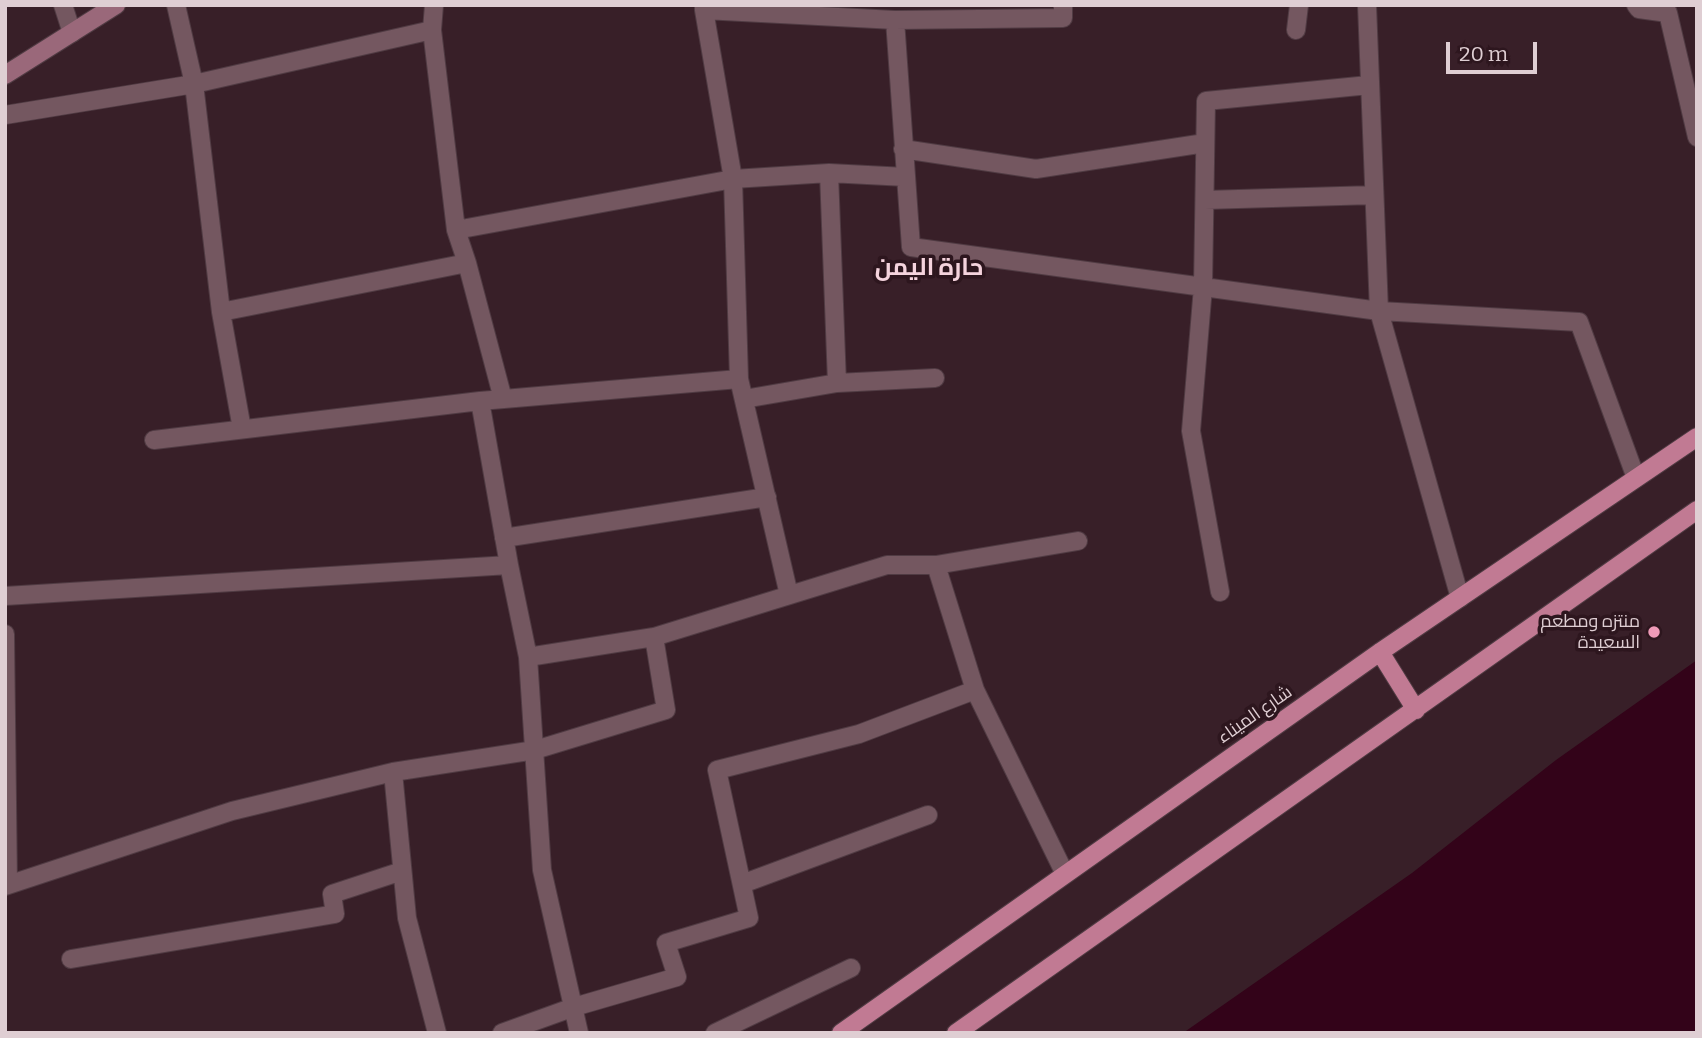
<!DOCTYPE html>
<html>
<head>
<meta charset="utf-8">
<style>
	body { margin:0 }
	#map { position:relative; width:1702px; height:1038px; overflow:hidden; background:#381f28; font-family:Bitter,serif }
	canvas { display:block }
	.frame { position:absolute; inset:0; border:7px solid #dfced3; pointer-events:none }
	.scale { position:absolute; left:1446px; top:42px; width:91px; height:32px; box-sizing:border-box; border:4px solid #dfced3; border-top:0; padding-left:9px; font-size:21px; line-height:24px; white-space:nowrap; color:#dfced3; -webkit-text-stroke:5px #2d161e; paint-order:stroke }
</style>
</head>
<body>
<div id="map">
<canvas width="1702" height="1038"></canvas>
<div class="frame"></div>
<div class="scale">20 m</div>
</div>
<script>
const c = document.querySelector('canvas').getContext('2d');
c.lineJoin = 'round';
function fillPath(path, color) { c.fillStyle = color; c.fill(path, 'evenodd'); }
function strokePath(path, color, width, dash) { c.strokeStyle = color; c.lineWidth = width; c.lineCap = dash ? 'butt' : 'round'; c.setLineDash(dash || []); c.stroke(path); }
function drawText(font, color, halo, rows, align = 'center') {
  c.font = font + ' Bitter,Cairo,serif'; c.lineWidth = 7; c.setLineDash([]); c.textBaseline = 'middle'; c.strokeStyle = halo; c.fillStyle = color; for (const [text, x, y, turn = 0] of rows) {
    c.save(); c.translate(x, y); c.rotate((+turn || 0) * Math.PI / 180); c.textAlign = isNaN(turn) ? turn : align; if (halo) c.strokeText(text, 0, 0); c.fillText(text, 0, 0); c.restore();
  }
}
fillPath(new Path2D(`
	M1697,660V1033H1183L1412,873L1556,760Z`), '#330319');
const street = new Path2D(`
	M63,5L72,33
	M176,5L194,84L221,312L242,429
	M434,5L432,30L456,230L467,263L503,399
	M704,5V10L895,20L1063,18V5
	M1367,5L1379,311L1460,598
	M1636,5L1639,9L1668,13L1697,137
	M704,10L733,179L739,379L789,595
	M895,20L911,247L1379,311L1579,322L1636,478
	M1296,30L1299,5
	M5,115L194,84L432,30
	M903,149L1036,169L1205,143
	M829,173L837,383
	M1205,200L1374,195
	M456,230L733,179L829,173L906,177
	M221,312L467,263
	M744,399L837,383L935,378
	M480,401L509,565L528,657L542,870L579,1033
	M154,440L480,401L739,379
	M504,538L767,497
	M936,565L975,690L1065,874
	M1220,592L1191,431L1203,287L1206,101L1369,85
	M5,596L509,565
	M5,634L8,885
	M528,657L654,637L887,565H936L1078,541
	M393,772L407,918L437,1033
	M742,884L928,815
	M5,886L232,811L393,772L535,750L666,710L654,637
	M71,959L335,914L332,894L402,871
	M502,1033L574,1007L677,977L666,943L749,918L717,770L859,734L975,690
	M715,1033L851,968`);
const secondary = new Path2D(`
	M5,75L116,5`);
const primary = new Path2D(`
	M1380,652L1416,710
	M841,1033L1380,652L1697,437
	M956,1033L1697,510`);
strokePath(street, '#503b43', 20);
strokePath(secondary, '#503b43', 20);
strokePath(primary, '#503b43', 20);
strokePath(street, '#745760', 18);
strokePath(secondary, '#9a687a', 18);
strokePath(primary, '#c17a93', 18);
for (const [x, y, r, color] of [
	[1654,632,7,"#ef9ab8"]
]) { const dot = new Path2D(); dot.arc(x, y, r, 0, 2 * Math.PI); c.fillStyle = color; c.fill(dot); strokePath(dot, '#2d161e', 2.5); }
drawText('18px', '#dfced3', '#2d161e', [
	["منتزه ومطعم",1640,622],
	["السعيدة",1640,643]
], 'right');
drawText('18px', '#dfced3', '#2d161e', [
	["شارع الميناء",1255,715,-35]
]);
drawText('bold 24px', '#f5d3dd', '#2d161e', [
	["حارة اليمن",929,268]
]);
</script>
</body>
</html>
